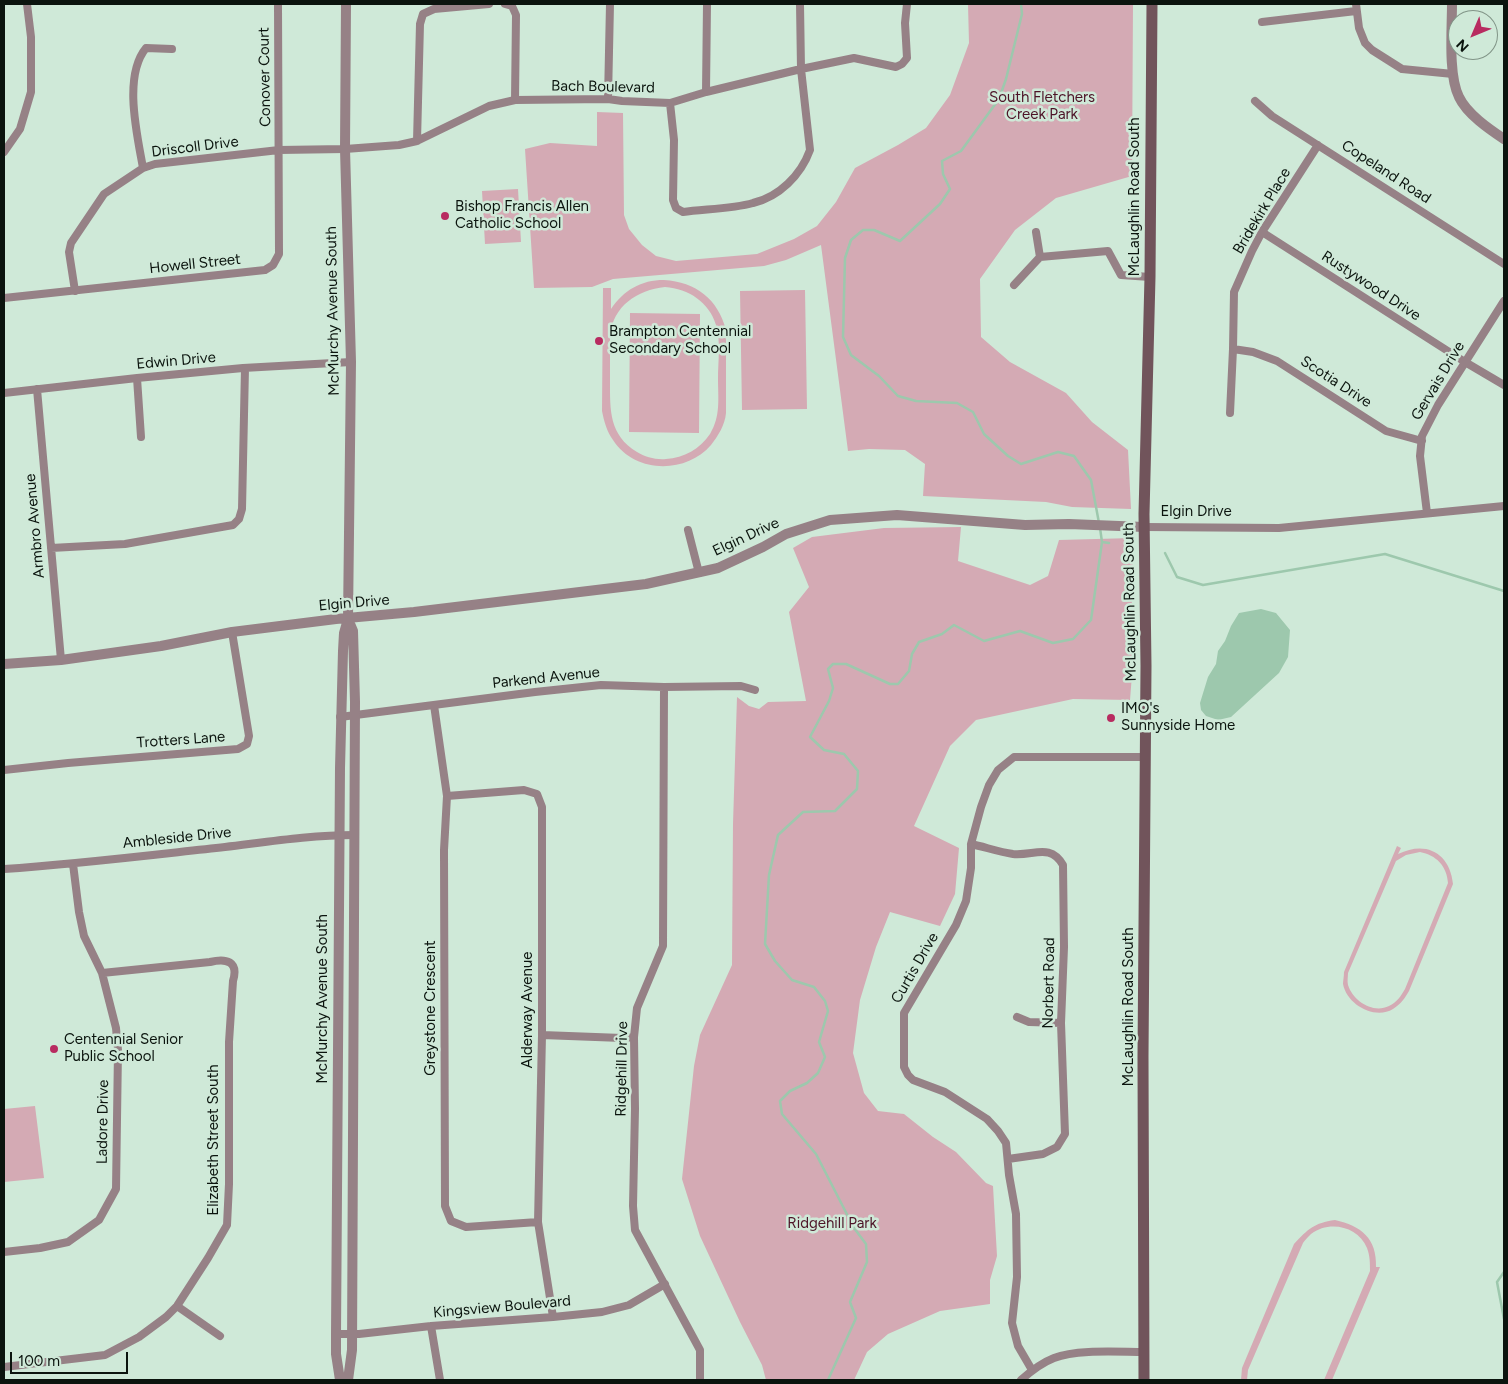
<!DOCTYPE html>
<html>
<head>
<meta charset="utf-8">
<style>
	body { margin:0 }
	#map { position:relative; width:1508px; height:1384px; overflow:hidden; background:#cfe9d8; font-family:Figtree,sans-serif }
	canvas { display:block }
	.frame { position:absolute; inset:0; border:5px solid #0b140e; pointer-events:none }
	.north { position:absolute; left:1448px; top:10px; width:50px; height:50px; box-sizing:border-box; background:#cfe9d8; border:1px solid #819487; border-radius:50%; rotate:225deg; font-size:14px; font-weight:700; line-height:20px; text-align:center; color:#0b140e }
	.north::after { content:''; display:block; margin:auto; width:18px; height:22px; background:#b82b60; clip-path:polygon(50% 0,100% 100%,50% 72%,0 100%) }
	.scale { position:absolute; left:10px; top:1352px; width:118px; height:22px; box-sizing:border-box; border:2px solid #0b140e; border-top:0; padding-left:6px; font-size:15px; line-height:18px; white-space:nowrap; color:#0b140e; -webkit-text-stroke:4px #cfe9d8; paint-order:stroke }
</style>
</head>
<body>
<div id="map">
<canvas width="1508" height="1384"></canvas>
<div class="frame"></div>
<div class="north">N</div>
<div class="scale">100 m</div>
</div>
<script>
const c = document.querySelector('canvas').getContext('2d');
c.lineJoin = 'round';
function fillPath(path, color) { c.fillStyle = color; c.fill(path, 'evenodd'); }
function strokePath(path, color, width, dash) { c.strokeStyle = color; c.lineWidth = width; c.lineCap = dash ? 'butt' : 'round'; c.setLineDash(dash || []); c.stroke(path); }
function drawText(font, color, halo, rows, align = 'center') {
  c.font = font + ' Figtree,sans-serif'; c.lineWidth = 5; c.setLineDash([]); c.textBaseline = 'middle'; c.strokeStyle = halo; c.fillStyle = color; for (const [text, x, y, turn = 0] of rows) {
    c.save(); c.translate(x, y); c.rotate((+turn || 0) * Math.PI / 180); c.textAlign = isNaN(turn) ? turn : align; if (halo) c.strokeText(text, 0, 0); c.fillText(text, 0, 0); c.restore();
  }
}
fillPath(new Path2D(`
	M968,4H1133L1132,176L1056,198L1015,230L980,279L981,337L1010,362L1066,393L1092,422L1128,450L1131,509L1072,507L1046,502L923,496L925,464L905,450L869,449L848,451L821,245L786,260L764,266L613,279L592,287L534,288L525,149L550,143L597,146V112L623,113L624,215L629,229L642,245L656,256L676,261L757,254L794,239L817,226L836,202L855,168L898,145L926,128L950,95L969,43Z
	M518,189L521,242L485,244L482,191Z
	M664,280C696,282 718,299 726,330V413C725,425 718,436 711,445C686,474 635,474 613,440C607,432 604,421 602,411L603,288H611V309C624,290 641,280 664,280ZM665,287C689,289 709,302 716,325C721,340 718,363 718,378C718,398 721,416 710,434C700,449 684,458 666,459C656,460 645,457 637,452C609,435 610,410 610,382C610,367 610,351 610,336C613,306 637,290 665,287Z
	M805,290L807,409L742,410L740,291Z
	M630,313L700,314L699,433L629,432Z
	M961,527L958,561L1030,585L1048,576L1059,540L1133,538L1131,649H1134L1130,700L1073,699L976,720L950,746L914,826L959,848L955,894L940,926L890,912L876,947L860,1000L853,1053L864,1093L878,1111L904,1114L933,1137L956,1152L986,1183L993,1186L997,1256L990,1280V1304L940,1311L888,1334L867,1352L854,1380H766L762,1365L740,1322L700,1236L682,1179L694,1066L700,1035L732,965L733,824L737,697L749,706L759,709L768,702L806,701L789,612L809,587L793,548L812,537L884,528Z
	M1397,846L1401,848L1398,854C1426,840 1450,853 1453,884L1409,991C1405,998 1401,1004 1393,1009C1375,1020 1347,1005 1343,984C1343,981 1344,976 1344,972ZM1420,852C1436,855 1447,866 1448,883L1405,989C1401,996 1397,1002 1389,1006C1373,1014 1353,1001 1348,985C1347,981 1348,977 1348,973L1396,861L1406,855Z
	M35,1106L44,1178L4,1182V1109Z
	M1335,1220C1361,1226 1377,1238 1376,1267H1380L1332,1380H1324L1370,1271C1370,1263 1370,1256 1367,1248C1358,1226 1329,1220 1311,1234C1308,1237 1305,1240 1303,1243L1248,1370L1247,1380H1241L1242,1368L1294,1244C1308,1229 1314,1223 1335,1220Z`), '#d4aab4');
fillPath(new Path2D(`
	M1261,609L1276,613L1290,630L1288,657L1279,673L1231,717L1218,720L1206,716L1201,710L1200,703L1208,677L1216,664L1218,651L1225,641L1231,626L1239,613Z`), '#9dc8ad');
strokePath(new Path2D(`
	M874,230H863L851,240L845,258L843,337L851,355L879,376L898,396L916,401L957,403L973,412L984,434L1008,456L1021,464L1058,452L1074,456L1091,480L1099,523
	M874,230L900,241L940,204L950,189L943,174L942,161L961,151L999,99L1006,79L1022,14L1021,4
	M1102,542L1109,543
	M1165,553L1177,577L1203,585L1385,554L1504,591
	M1504,1272L1497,1282L1504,1319
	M828,1380L856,1318L850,1302L867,1262L866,1244L854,1228L816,1154L782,1114L780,1101L790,1091L807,1083L818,1073L825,1057L819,1042L828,1011L825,1001L814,987L792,980L775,961L765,944L769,875L778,835L803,812L835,811L857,789L858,771L844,754L824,750L810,737L829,701L833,688L828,669L833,664H846L890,684H898L909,671L912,654L919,642L942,634L954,625L984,641L1020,631L1053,643L1073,639L1091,620L1102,542L1100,528`), '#9dc8ad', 2.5);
strokePath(new Path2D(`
	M505,4L512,6L516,15L515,100
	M1356,4L1359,28L1365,43L1372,50L1402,69L1453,74
	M1262,22L1356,11
	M706,92L707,4
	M608,99L610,4
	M1255,101L1272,116L1504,264
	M670,103L674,140L673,200L676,208L683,212C704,209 732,209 753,203C779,197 801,175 810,150L801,69L854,58L896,67L902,64L907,58L905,23L907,4
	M417,141L420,24L423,14L434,9L489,4
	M4,152L20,129L31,92V37L27,4
	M143,168C137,134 123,76 146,48L172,49
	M1036,232L1040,257
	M1262,232L1465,362L1504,385
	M1014,285L1040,257L1108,251L1121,275L1150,277
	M75,291L69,252L71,243L104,194L143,168L155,164L279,150L345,149L399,145L417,141L489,106L515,100L608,99L622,101L670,103L706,92L801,69L800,4
	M4,298L265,270L273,265L279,254L278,4
	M1233,349L1253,352L1277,361L1386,431L1422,441
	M137,378L141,437
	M37,389L61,660
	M4,393L137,378L243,368L351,362
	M1230,413L1233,349L1234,292L1252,251L1262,232L1318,145
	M1427,513L1420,456L1422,436L1438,405L1504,301
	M1144,527L1279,528L1504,506
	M688,530L699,573
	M51,548L125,544L233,525L239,519L242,509L245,368
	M664,687L663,946L637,1008L634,1037L635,1109L633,1206L635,1230L700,1350V1380
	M434,705L447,796L444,850L445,1206L451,1221L466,1227L538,1222
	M340,717L535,692L601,685L664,687L741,686L755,690
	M4,770L68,763L238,749L247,744L249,736L232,632
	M447,796L524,790L537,794L542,807V1035L538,1222L553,1317
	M971,844C985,847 999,852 1013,854C1034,856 1050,843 1063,865L1064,947L1061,1023L1065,1134L1057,1147L1043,1154L1008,1159
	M4,869C78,864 151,855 225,847C267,842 311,835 354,835
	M1017,1017L1029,1022L1061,1023
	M542,1035L622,1038L634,1037
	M4,1252L40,1248L68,1242L99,1220L116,1189L118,1050L116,1028L102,973L84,936L79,912L73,864
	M177,1306L220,1336
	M431,1326L440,1380
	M336,1334H359L431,1326L553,1317L602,1312L629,1305L665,1284
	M4,1367L105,1355L139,1337L166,1317L177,1306L208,1258L227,1225L229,1184V1042L233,981C239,961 226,958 210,962L102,973
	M1032,1370L1018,1346L1012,1323L1017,1277L1016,1214L1009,1175L1006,1143L998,1131L987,1119L945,1092L913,1080L908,1075L904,1067V1013L956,925L966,901L971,868V844L981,807L989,785L998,770L1014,757H1146
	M1021,1380C1031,1371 1041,1363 1054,1358C1077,1349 1118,1352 1144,1352`), '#968186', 8);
strokePath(new Path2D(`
	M346,4L345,149L351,362L348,619L353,631L355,702L352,1350L348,1380
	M1452,4C1452,29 1448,75 1459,97C1467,114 1489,129 1504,139
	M4,664L61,660L161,646L232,632L336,619L414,612L646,584L718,568L763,547L786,534L830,520L897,515L1025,525L1069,524L1144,527
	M340,1380L336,1354V1334L340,768L343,651L344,633L348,619`), '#968186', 10);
strokePath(new Path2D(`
	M1144,1380L1143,1056L1146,666L1144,514L1150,277L1152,4`), '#71545b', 11);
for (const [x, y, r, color] of [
	[445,216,5,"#b82b60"],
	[599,341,5,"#b82b60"],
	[1111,718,5,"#b82b60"],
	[54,1049,5,"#b82b60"]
]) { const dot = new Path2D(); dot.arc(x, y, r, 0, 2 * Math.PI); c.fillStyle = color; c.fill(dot); strokePath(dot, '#cfe9d8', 2); }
drawText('15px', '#0b140e', '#cfe9d8', [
	["Conover Court",265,77,-91],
	["Bach Boulevard",603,87,1],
	["Driscoll Drive",195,147,-7],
	["Copeland Road",1386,172,33],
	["McLaughlin Road South",1135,197,-90],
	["Bridekirk Place",1262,211,-59],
	["Howell Street",195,264,-6],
	["Rustywood Drive",1371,286,33],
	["McMurchy Avenue South",333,311,-91],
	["Edwin Drive",176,361,-5],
	["Gervais Drive",1438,381,-59],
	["Scotia Drive",1336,382,33],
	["Elgin Drive",1196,512],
	["Armbro Avenue",35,526,-95],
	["Elgin Drive",746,537,-25],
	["McLaughlin Road South",1130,602,-91],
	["Elgin Drive",354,603,-5],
	["Parkend Avenue",546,678,-6],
	["Trotters Lane",181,740,-4],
	["Ambleside Drive",177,838,-6],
	["Curtis Drive",915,968,-60],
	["Norbert Road",1049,983,-89],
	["McMurchy Avenue South",323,999,-90],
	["McLaughlin Road South",1129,1007,-90],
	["Greystone Crescent",431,1008,-90],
	["Alderway Avenue",528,1010,-90],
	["Ridgehill Drive",622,1069,-89],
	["Ladore Drive",103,1122,-89],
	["Elizabeth Street South",214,1140,-90],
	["Kingsview Boulevard",502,1307,-5]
]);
drawText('15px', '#4d1327', '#cfe9d8', [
	["South Fletchers",1042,98],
	["Creek Park",1042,115],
	["Ridgehill Park",832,1224]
]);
drawText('15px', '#0b140e', '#cfe9d8', [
	["Bishop Francis Allen",455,207],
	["Catholic School",455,224],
	["Brampton Centennial",609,332],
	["Secondary School",609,349],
	["IMO's",1121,709],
	["Sunnyside Home",1121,726],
	["Centennial Senior",64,1040],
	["Public School",64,1057]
], 'left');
</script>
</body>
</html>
